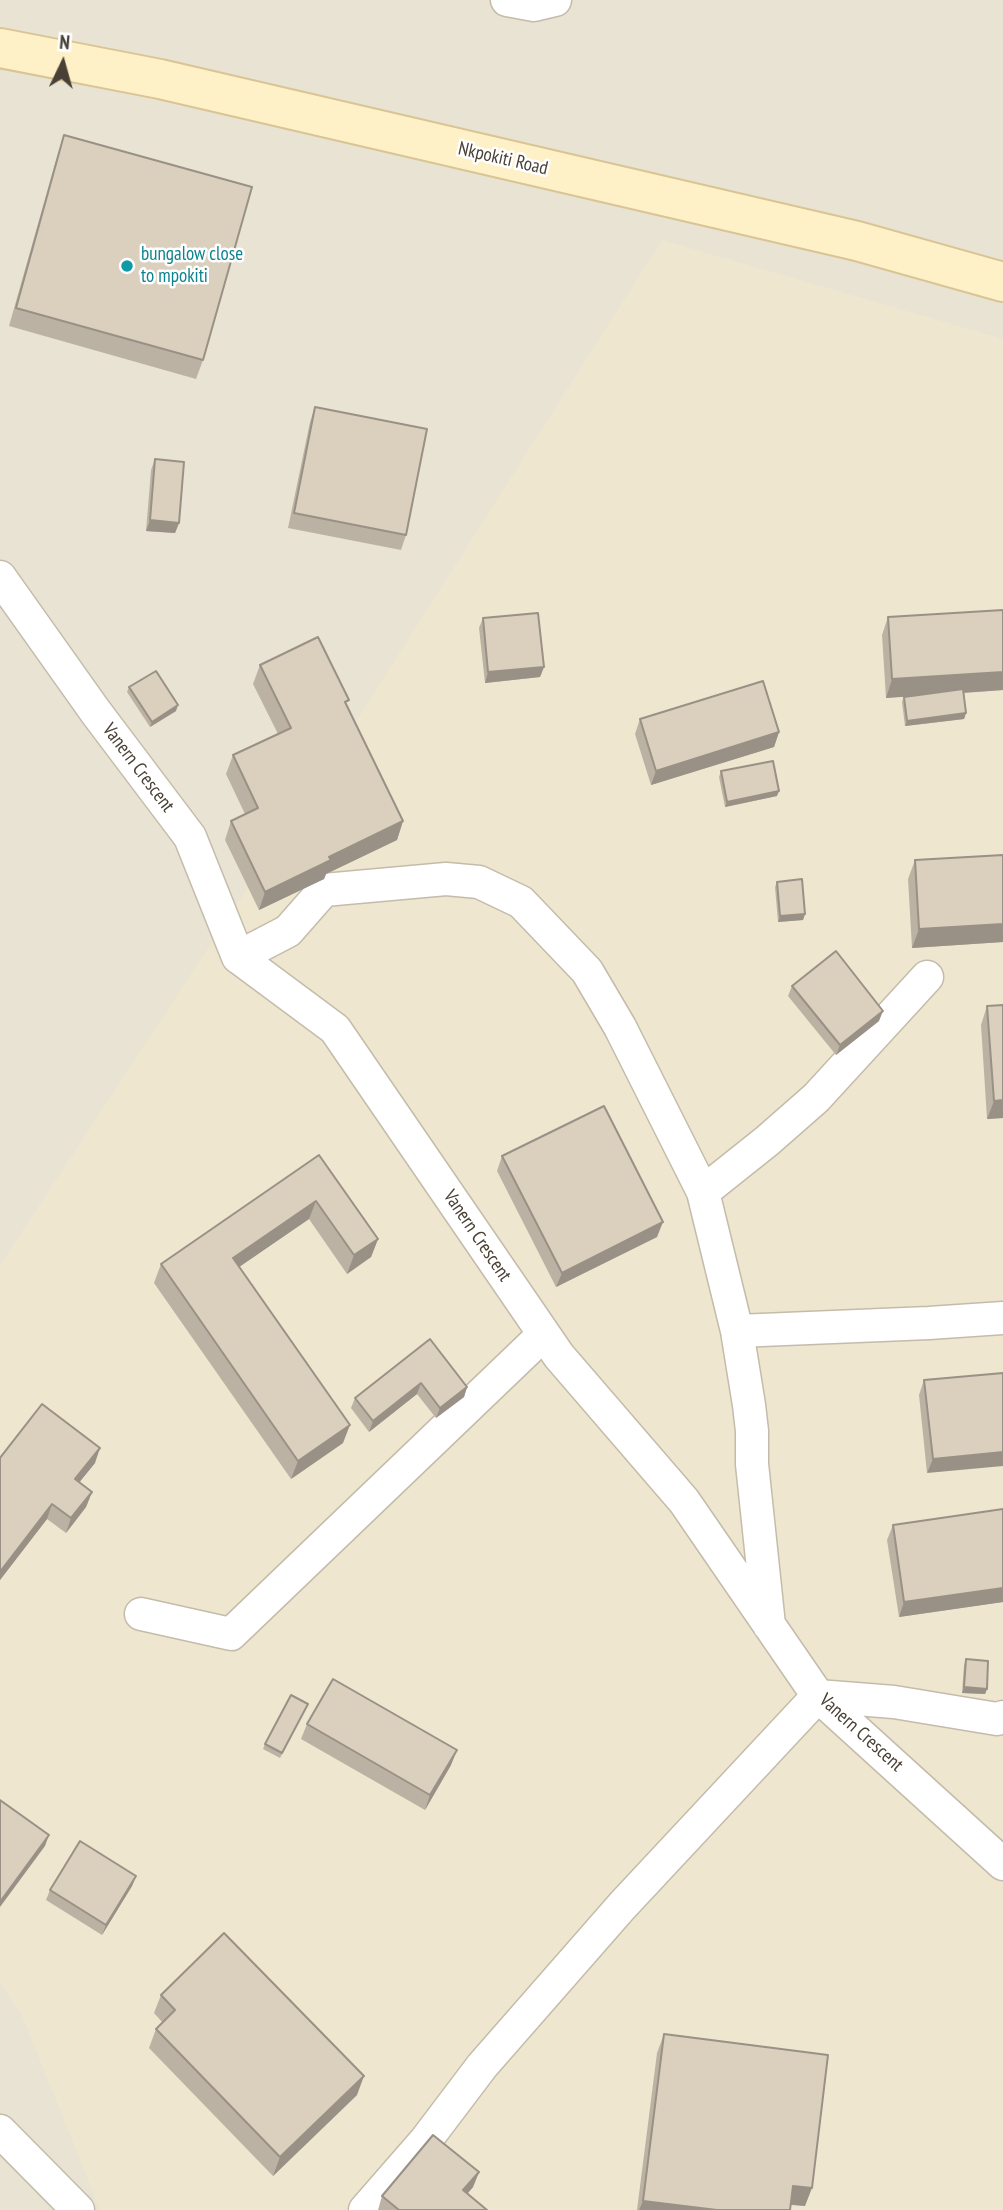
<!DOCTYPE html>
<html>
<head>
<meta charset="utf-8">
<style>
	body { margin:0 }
	#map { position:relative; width:1003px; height:2210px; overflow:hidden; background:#f5f1e7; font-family:"PT Sans Narrow",sans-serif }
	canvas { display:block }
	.north { position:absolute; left:28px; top:28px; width:70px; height:70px; -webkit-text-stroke:5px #fff; paint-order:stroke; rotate:5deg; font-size:19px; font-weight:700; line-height:28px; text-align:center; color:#494135 }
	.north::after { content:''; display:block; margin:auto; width:24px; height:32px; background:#494135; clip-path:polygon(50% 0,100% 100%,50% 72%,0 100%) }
</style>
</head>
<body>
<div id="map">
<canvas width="1003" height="2210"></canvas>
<div class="north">N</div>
</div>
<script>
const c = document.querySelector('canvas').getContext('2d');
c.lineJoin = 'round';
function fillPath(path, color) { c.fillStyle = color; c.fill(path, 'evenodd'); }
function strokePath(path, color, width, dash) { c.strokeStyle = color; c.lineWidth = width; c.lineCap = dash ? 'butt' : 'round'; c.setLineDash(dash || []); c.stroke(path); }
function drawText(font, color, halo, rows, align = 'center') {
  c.font = font + ' "PT Sans Narrow",sans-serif'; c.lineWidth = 5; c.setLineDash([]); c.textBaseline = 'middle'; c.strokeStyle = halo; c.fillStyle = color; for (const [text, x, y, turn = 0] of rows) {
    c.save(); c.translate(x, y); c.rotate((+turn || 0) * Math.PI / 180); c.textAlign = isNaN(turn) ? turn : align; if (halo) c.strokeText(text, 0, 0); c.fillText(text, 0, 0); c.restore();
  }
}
fillPath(new Path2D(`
	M0,0H1003V2210H0Z`), '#e9e3d4');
fillPath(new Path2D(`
	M662,240L1003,339V2210H100L23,2018L0,1983V1265L325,770Z`), '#efe6cf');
const street = new Path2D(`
	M507,0L534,5L555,0
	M0,577L95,711L190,837L238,957L335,1029L559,1356L684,1501L818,1696L1003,1864
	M238,957L288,931L324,890L446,879L479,882L521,902L587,971L620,1027L703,1192L737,1331L749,1405L752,1431V1464L769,1625
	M703,1192L767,1141L816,1098L927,977
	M737,1331L929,1323L1003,1318
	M141,1614L231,1634L544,1334
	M0,2131L78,2210
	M365,2210L426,2140L482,2066L622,1906L818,1696L894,1702L997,1719L1003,1717`);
const secondary = new Path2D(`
	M0,48L160,79L857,241L1003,282`);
strokePath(street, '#c4bbab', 35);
strokePath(secondary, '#d9c593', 42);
strokePath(street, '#fff', 32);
strokePath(secondary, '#fff1c7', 38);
fillPath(new Path2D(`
	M64,135L203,360L196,379L9,326L58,153Z
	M315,407L406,535L401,550L288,528L310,422Z
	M155,459L179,523L175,533L146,531L151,470Z
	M888,617L1003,690L964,693L966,713L964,719L905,726L902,702L904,697L910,696L886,698L882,635Z
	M483,618L544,667L540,677L485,683L479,628Z
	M260,665L347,705L403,821L397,840L326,874L324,879L259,910L225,840L231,821L245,814L226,774L233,755L278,734L253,684Z
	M129,687L176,711L150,727L127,692Z
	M640,719L779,732L774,747L651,785L635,734Z
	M721,771L777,796L725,807L719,777Z
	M1003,855V942L912,948L908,879L915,860Z
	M777,882L805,914L803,920L778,922L775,887Z
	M792,986L879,1021L836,1055L788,996Z
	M1003,1005V1118L987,1119L981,1025L987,1006Z
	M319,1155L378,1239L371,1257L347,1274L309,1219L239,1267L343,1443L291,1479L154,1283L161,1264Z
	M502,1156L657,1237L556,1287L497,1171Z
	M430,1339L467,1387L464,1397L436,1418L417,1394L369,1432L351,1408L355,1398Z
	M1003,1373L927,1473L919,1395L924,1380Z
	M0,1458L95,1463L79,1482L92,1492L86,1507L66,1533L47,1519L0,1580Z
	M1003,1509V1602L899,1617L887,1540L893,1525Z
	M966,1659L987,1689L985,1694L962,1693L964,1665Z
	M308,1704L280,1758L263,1749L265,1744Z
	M307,1724L451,1765L425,1810L301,1739Z
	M136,1876L132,1886L102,1935L46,1900L50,1890Z
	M161,1995L357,2095L273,2176L149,2048L156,2029L163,2023L154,2013Z
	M664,2034L805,2206L791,2205L790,2210H637L657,2053Z
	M479,2172L473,2187L467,2194L487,2210H378L382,2196Z`), '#bcb2a3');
fillPath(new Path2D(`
	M150,520L179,523L175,533L146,531Z
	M544,667L540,677L485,683L488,672Z
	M1003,672V690L886,698L892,679Z
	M178,705L176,711L150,727L152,722Z
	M966,713L964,719L905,726L907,721Z
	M779,732L774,747L651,785L656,771Z
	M779,791L777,796L725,807L727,802Z
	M403,821L397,840L326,874L324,879L259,910L265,892L329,857Z
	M805,914L803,920L778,922L780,916Z
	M1003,924V942L912,948L919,929Z
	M883,1011L879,1021L836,1055L840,1045Z
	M1003,1100V1118L987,1119L994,1101Z
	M316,1201L309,1219L226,1276L233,1258Z
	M663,1222L657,1237L556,1287L562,1273Z
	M378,1239L371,1257L347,1274L354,1255Z
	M421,1383L417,1394L369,1432L373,1421Z
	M467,1387L464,1397L436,1418L440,1408Z
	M350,1425L343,1443L291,1479L298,1461Z
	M100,1448L95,1463L70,1494L75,1479Z
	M1003,1452V1466L927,1473L933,1459Z
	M92,1492L86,1507L66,1533L71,1518Z
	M52,1504L47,1519L0,1580V1572Z
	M1003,1588V1602L899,1617L904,1602Z
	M964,1687L987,1689L985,1694L962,1693Z
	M457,1750L451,1765L425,1810L430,1795Z
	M49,1835L45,1846L0,1907V1902Z
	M136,1876L132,1886L102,1935L106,1925Z
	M364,2076L357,2095L273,2176L280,2157Z
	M479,2172L473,2187L458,2205L463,2190Z
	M793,2186L812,2188L805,2206L786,2204Z
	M643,2201L717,2210H639Z`), '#999185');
const building = new Path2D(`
	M64,135L252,187L203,360L16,308Z
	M315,407L427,429L406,535L294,513Z
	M155,459L184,462L179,523L150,520Z
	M1003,610V672L892,679L888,617Z
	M538,613L544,667L488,672L483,618Z
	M318,637L349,700L345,702L403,821L329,857L331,860L265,892L231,821L258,808L233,755L291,728L260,665Z
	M156,671L178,705L152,722L129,687Z
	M763,681L779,732L656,771L640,719Z
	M963,689L966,713L907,721L904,697Z
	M773,761L779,791L727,802L721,771Z
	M1003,855V924L919,929L915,860Z
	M802,879L805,914L780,916L777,882Z
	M836,951L883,1011L840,1045L792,986Z
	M1003,1005V1100L994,1101L987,1006Z
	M604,1106L663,1222L562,1273L502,1156Z
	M319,1155L378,1239L354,1255L316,1201L233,1258L350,1425L298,1461L161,1264Z
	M430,1339L467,1387L440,1408L421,1383L373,1421L355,1398Z
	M1003,1373V1452L933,1459L924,1380Z
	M42,1404L100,1448L75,1479L92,1492L71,1518L52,1504L0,1572V1458Z
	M1003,1509V1588L904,1602L893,1525Z
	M966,1659L988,1661L987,1689L964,1687Z
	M333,1679L457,1750L430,1795L307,1724Z
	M291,1695L308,1704L282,1753L265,1744Z
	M0,1800L49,1835L0,1902Z
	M80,1841L136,1876L106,1925L50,1890Z
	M224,1933L364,2076L280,2157L156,2029L175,2010L161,1995Z
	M664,2034L828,2055L812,2188L793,2186L790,2210H717L643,2201Z
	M433,2135L479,2172L463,2190L487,2210H399L382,2196Z`);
fillPath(building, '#dbcfbe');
strokePath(building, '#999185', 2);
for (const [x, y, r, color] of [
	[127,266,7,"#0f9aa8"]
]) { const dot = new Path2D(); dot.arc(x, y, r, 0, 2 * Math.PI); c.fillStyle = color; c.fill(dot); strokePath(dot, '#fff', 2.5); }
drawText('19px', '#494135', '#fff', [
	["Nkpokiti Road",503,159,13],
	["Vanern Crescent",138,768,53],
	["Vanern Crescent",477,1236,56],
	["Vanern Crescent",861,1733,42]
]);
drawText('19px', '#0d838f', '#fff', [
	["bungalow close",141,255],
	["to mpokiti",141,277]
], 'left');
</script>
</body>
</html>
